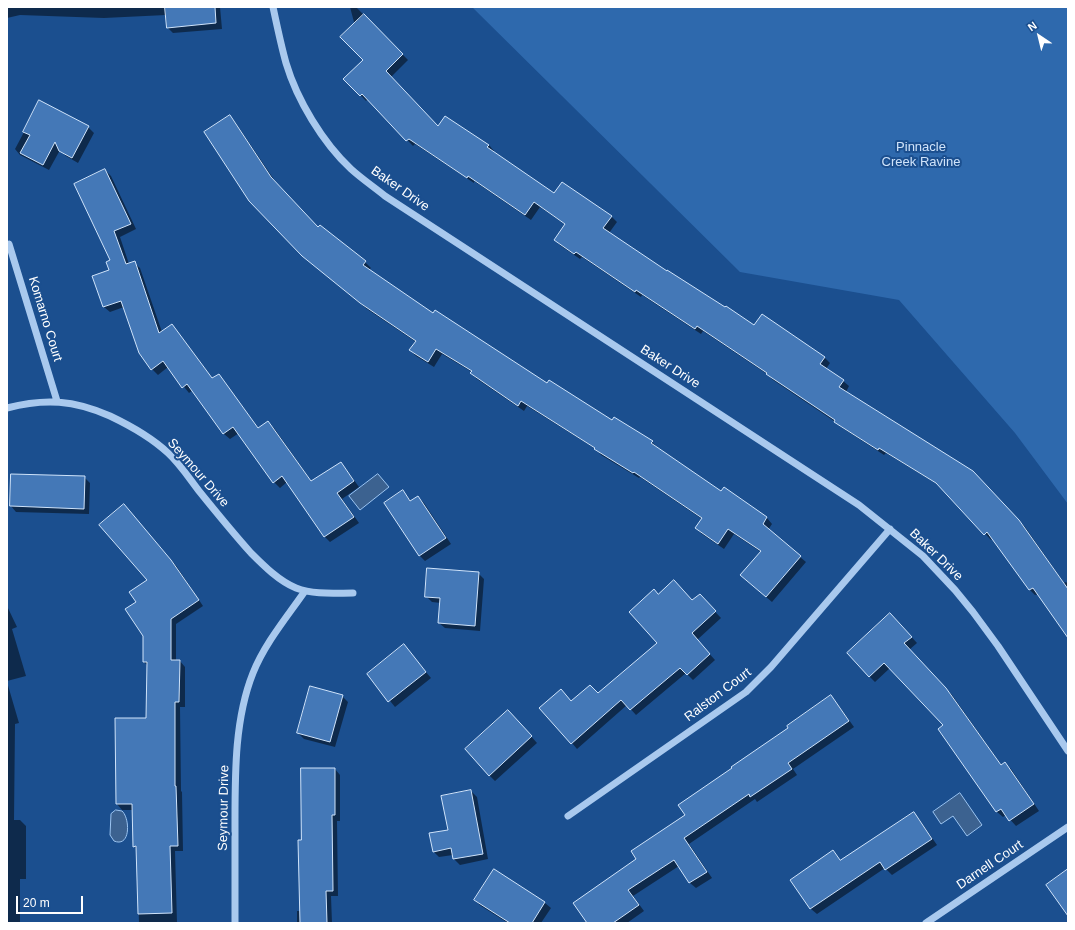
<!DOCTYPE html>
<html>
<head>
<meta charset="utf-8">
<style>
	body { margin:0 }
	#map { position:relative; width:1075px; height:930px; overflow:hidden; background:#1b4f8f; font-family:Arial,sans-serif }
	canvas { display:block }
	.frame { position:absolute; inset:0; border:8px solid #fff; pointer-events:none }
	.north { position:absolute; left:1019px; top:16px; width:40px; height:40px; -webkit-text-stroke:3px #1b4f8f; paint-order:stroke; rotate:325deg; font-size:11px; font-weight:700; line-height:16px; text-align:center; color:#fff }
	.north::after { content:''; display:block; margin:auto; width:14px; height:18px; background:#fff; clip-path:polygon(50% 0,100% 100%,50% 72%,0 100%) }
	.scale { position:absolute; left:16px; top:896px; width:67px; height:18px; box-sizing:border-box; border:2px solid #fff; border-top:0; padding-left:5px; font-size:12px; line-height:14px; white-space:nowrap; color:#fff; -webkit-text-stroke:3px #1b4f8f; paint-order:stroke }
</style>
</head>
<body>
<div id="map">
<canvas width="1075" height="930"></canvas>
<div class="frame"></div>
<div class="north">N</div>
<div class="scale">20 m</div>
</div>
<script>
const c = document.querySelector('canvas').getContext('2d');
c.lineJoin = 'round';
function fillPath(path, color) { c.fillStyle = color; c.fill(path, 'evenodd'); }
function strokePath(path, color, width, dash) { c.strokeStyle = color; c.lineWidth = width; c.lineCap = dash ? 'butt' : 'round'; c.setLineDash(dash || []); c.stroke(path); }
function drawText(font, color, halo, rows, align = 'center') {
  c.font = font + ' Arial,sans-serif'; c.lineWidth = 4; c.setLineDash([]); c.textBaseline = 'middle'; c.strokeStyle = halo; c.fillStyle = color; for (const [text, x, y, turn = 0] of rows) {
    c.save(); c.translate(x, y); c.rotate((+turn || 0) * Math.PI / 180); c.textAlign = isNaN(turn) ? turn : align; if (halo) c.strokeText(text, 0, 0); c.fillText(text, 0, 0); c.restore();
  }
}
fillPath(new Path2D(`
	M472,7H1068V504L1015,433L899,300L740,272Z`), '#2e69ad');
const water = new Path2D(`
	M378,474L389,487L360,510L349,496Z
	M960,793L982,825L967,836L953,816L941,824L933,812Z
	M116,810L122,811C130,818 131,848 114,841L110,835L111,814Z`);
fillPath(water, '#3c6290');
strokePath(water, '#9cc4f0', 1);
fillPath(new Path2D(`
	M7,7H220L222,29L173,33L168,28L166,15L104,18L20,15L7,18Z
	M350,7H356L408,60L391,77L438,128L489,145L494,151L493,153L555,194L611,216L617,222L609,233L667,272L755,327L824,357L830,363L826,369L843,381L849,386L846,392L978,478L1025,527L1064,583L1066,582L1068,584V636L1038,594L1035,595L1030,590L993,538L991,540L942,487L886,453L884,455L841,427L834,421L773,380L767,374L703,331L701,334L642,295L641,297L582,257L580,259L561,246L555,240L566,225L540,207L531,220L474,181V183L415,144L413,146L368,99L366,101L345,79L364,60Z
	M40,102L88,127L94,133L78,163L66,156L60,150L49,170L20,155L15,149Z
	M230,116L235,122L277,184L319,229L321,226L365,262L371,268L369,270L434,314L547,385L613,421L614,419L652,442L658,448L722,492L724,489L767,518L772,524L768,530L806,562L772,602L747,581L761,552L734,534L724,549L702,534L696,528L702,519L640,477L639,478L601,455L596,449L527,406L524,411L477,379L471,373L472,372L442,354L434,367L416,356L410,350L416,342L367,309L303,256Z
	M105,170L111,176L136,229L120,237L129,264L134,263L140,268L162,332L172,325L177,331L213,379L219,375L224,381L259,429L268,423L274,428L312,482L341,463L346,469L359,487L342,499L359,523L330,542L324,536L287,482L280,488L274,482L239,433L230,439L224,434L193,390L189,393L168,367L158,375L152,369L124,307L110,312L104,307L111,261Z
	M84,477L90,483L89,514L16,512L11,506Z
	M403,492L412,502L418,497L424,503L451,544L425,561L420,556Z
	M129,511L177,567L203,606L176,624V661H180L185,667V707H180L181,791L182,792L183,851H175L177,923H139L137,849L134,846V810H122L117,804L116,719H147L148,666L144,662V636L138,602L149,580Z
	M478,573L484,579L480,631L445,628L439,623L441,603L432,602L426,596Z
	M659,595L693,601H705L721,618L697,640L715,660L693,680L686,673L636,715L627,705L577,749L572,743L571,702L598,695L659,643Z
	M7,606L17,627L12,629L26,676L7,681Z
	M896,620L917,643L909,650L952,695L1002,766L1005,764L1011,769L1039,811L1016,826L1006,815L1003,817L997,812L939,730L945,726L890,668L875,682L869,676Z
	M404,646L431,678L395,707L368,674Z
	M7,682L19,723L15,724L14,820H20L26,826V879H20V923H7Z
	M342,696L348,702L335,747L304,739L298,733Z
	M830,696L836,702L854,727L793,769L797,775L757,802L755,799L689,844L712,878L696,888L690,883L679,866L633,896L644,911L627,923H589L637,859L687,815L790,729Z
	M514,717L537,743L495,781L489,775Z
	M335,769L340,775V821H337L338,896H331L332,923H297V911H301L302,841Z
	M471,791L477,797L488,859L460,865L454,859L453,855L439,857L434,852L449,831Z
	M913,813L919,819L937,845L892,875L885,868L817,914L811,909L791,880L833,852L841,861Z
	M495,870L545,903L551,908L541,923H508L481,906L475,900Z`), '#0007');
const building = new Path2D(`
	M165,7H215L216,23L167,28Z
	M364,14L403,54L386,71L438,126L445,116L489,145L487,147L554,193L562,182L612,216L603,228L667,271V270L725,307L726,306L754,325L762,314L825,357L820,364L844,380L839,387L973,471L1019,520L1068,589V638L1033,588L1029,590L987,532L984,535L936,483L879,448L878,450L834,422L835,420L766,374L767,373L697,326L695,329L636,290L635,292L576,252L574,254L554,240L565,224L534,202L525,215L468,176L467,178L409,139L406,141L362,94L360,96L343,79L363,60L340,37Z
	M39,100L89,126L72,158L59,151L55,142L43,165L20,153L30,135L23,132Z
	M230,115L271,177L318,227L320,225L366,261L363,265L433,313L435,310L547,383L549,380L612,420L614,417L653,441L651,443L721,491L724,487L767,517L763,524L801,556L766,597L740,575L761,551L728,529L718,544L695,528L702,518L634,472L633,473L594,449L595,448L521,401L518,406L470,373L472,371L436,349L428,362L409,350L416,341L360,303L302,256L249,201L204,132Z
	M105,169L131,224L114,231L126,264L135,261L159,333L172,324L212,378L219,374L258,428L268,421L311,481L341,462L354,481L337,493L354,517L324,537L282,476L273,483L233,427L223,434L187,384L182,388L163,361L151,370L139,353L121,301L103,307L92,276L109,270L106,262L110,260L74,184Z
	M11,474L85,476L84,509L10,506Z
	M403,490L410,501L418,496L446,538L419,556L384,503Z
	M124,504L171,560L199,600L171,619V660H180L179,702H175V786H176L178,846H170L172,913L138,914L136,846L133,847L132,804H116L115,718H146L147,662H143V636L125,609L136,602L129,592L147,580L99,525Z
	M427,568L479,572L475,626L438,623L440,598L425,597Z
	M674,580L692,600L700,594L716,611L692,633L710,654L687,675L680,668L630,710L621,700L571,744L539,708L561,689L571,701L590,685L598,693L657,643L629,612L654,589L658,594Z
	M890,613L912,637L904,643L946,688L1001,765L1005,762L1034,804L1009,821L1001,809L996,812L938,729L943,725L884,663L869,677L847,653Z
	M404,644L426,672L388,702L367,674Z
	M310,686L343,695L330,742L297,733Z
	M831,695L849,721L788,763L792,769L750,797L749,794L684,838L707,872L689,883L674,860L628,890L639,905L613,923H587L573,903L636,859L631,851L685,815L678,805L732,768L731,767L788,728L787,726Z
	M508,710L532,736L489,776L465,749Z
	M301,768H335V815H332L333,891H326L327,923H300L298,840H301Z
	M471,790L483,854L453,859L451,848L433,852L429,833L448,830L441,796Z
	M914,812L932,839L885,870L880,862L810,909L790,880L833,850L840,860Z
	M494,869L545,902L532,923H510L474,900Z
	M1068,869V916L1046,885Z`);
fillPath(building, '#4478b7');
strokePath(building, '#cfe3fa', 1);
strokePath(new Path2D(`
	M273,7C277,26 281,45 286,63C297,100 323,143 351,169C362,179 374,187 385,196L859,505L923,556L955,590L973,612L998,646L1068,751
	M9,244L57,401
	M7,408C45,398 74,400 110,416C131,426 151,437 168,453C180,464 189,478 199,491C216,512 233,533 251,553C264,566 279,581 296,588C314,595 335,593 353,593
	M568,816L746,692L771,667L890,529
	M235,923C235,889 235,854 235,820C235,771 235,718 253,673C265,643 287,617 305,591
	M926,923L1068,827`), '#a9c9ee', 7);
drawText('13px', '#cfe3fa', '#1b4f8f', [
	["Pinnacle",921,147],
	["Creek Ravine",921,162]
]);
drawText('13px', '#fff', '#1b4f8f', [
	["Baker Drive",400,189,35],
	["Komarno Court",45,319,73],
	["Baker Drive",670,367,33],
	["Seymour Drive",198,473,49],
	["Baker Drive",936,555,44],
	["Ralston Court",718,695,-37],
	["Seymour Drive",224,808,-89],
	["Darnell Court",990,865,-34]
]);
</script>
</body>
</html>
